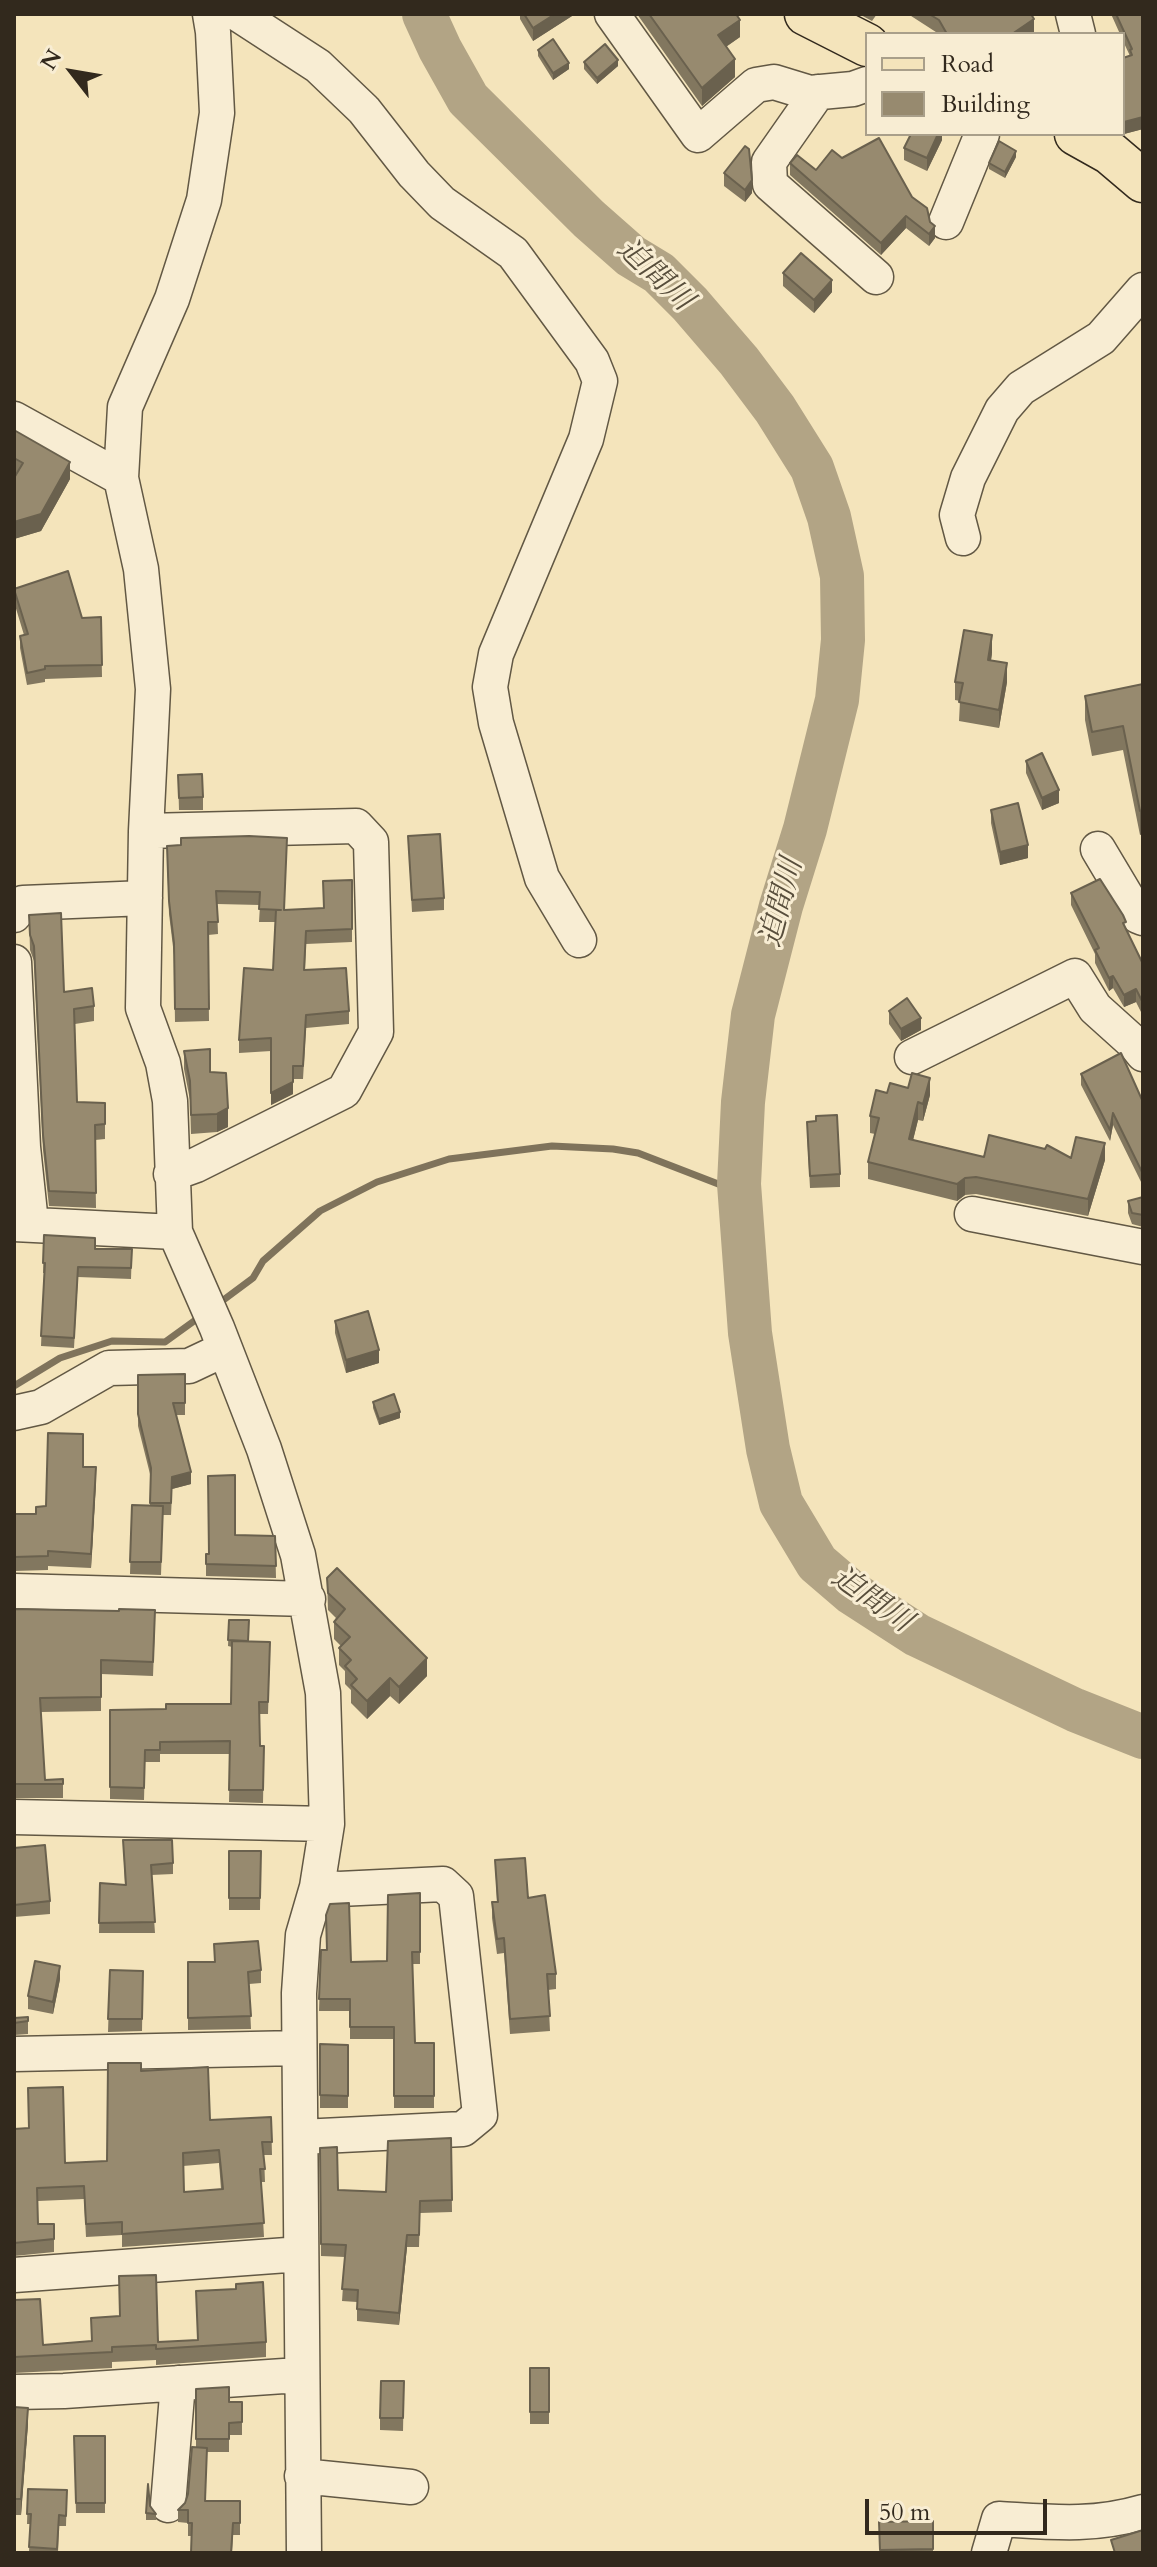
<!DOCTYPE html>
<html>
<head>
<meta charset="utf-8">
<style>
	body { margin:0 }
	#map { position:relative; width:1157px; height:2567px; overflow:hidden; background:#f4e4bb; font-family:Cardo,serif }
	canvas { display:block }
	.frame { position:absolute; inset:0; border:16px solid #32291d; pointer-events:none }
	.legend { position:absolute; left:865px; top:32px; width:260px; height:104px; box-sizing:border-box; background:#f8edd3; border:2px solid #a99f8a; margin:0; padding:10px 14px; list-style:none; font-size:24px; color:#32291d }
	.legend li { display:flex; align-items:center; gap:16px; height:40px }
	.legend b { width:40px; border:2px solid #a99f8a }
	.north { position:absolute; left:32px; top:32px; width:80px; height:80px; -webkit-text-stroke:6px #f8edd3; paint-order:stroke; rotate:301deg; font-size:22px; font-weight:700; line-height:32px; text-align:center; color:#32291d }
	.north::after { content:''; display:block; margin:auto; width:28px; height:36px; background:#32291d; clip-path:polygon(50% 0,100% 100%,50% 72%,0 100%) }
	.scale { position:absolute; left:865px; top:2499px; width:182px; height:36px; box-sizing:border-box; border:4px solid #32291d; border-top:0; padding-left:10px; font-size:24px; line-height:28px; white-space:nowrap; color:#32291d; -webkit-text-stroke:6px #f8edd3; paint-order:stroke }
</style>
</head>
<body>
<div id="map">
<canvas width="1157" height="2567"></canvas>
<div class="frame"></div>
<ul class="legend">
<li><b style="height:10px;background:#f4e4bb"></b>Road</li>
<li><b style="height:22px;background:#978a6f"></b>Building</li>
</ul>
<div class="north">N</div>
<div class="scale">50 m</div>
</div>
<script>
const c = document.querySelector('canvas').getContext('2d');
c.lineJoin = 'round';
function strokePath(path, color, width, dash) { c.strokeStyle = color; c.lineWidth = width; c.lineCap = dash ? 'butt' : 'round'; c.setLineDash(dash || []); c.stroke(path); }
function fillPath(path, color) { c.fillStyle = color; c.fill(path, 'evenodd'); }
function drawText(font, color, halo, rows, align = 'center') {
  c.font = font + ' Cardo,"Noto Serif JP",serif'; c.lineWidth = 6; c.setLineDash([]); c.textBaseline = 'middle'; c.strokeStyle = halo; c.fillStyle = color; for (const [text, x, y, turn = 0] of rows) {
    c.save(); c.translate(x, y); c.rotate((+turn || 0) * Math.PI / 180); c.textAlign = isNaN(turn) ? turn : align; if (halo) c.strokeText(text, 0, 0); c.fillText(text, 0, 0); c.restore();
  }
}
strokePath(new Path2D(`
	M218,1304L253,1278L263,1261L320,1211L377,1182L449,1159L552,1146L613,1149L638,1153L739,1192
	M14,1386L60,1358L112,1341L165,1342L201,1316`), '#7f735b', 7);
strokePath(new Path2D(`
	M424,14L440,49L468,99L589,219L631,256L659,273L690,304L739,361L775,409L812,468L829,517L842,576L843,640L837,700L805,829L781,906L753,1015L743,1102L739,1184L750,1333L768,1449L781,1503L817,1563L852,1593L917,1635L1075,1710L1143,1737`), '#b2a485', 44);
const minor = new Path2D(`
	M210,14L213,32L217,113L204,200L172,299L125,407L121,478L141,569L153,689L146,831L143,1008L163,1063L170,1101L175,1232L217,1328L264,1449L298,1555L323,1693L327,1824L317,1887L303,1935L299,1993L304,2553
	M238,14L318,66L364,110L414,174L442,203L513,253L592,361L600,381L586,439L496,654L490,687L496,723L542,878L579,940
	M612,14L698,135L756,85L774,82L810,93L853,89L867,84
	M1073,14L1078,34
	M818,92L769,162L770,184L876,277
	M946,222L982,134
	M14,419L121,478
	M963,538L957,515L968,478L1002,410L1021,388L1101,338L1143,290
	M146,831L356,826L371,842L376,1032L344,1091L196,1165L171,1174
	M1098,849L1138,916L1143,918
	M14,915L23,903L145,898
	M14,962L23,1147L31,1223
	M912,1057L1075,976L1095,1008L1135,1044L1143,1054
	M972,1214L1143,1247
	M14,1224L175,1232
	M14,1413L41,1407L109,1368L189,1366L225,1349
	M14,1591L308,1599
	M14,1817L327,1824
	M14,2054L299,2048
	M301,2137L463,2129L480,2115L456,1896L443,1884L339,1889L317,1887
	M14,2275L301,2254
	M14,2392L64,2391L284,2376L301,2378
	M302,2476L411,2487
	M168,2505L178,2383
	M989,2553L999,2519C1050,2522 1092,2527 1143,2512`);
const major = new Path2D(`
	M806,14L867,45
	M1076,134L1110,153L1143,181`);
strokePath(minor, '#625844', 37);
strokePath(major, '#32291d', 45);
strokePath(minor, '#f8edd3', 34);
strokePath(major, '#f4e4bb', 42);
fillPath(new Path2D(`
	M520,14H572V16L533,41L520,19Z
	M637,14H736L740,37L726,47L735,77L702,106Z
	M859,14H877L872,21Z
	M908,14H1031L1034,32L1032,34H939Z
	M1111,14H1143V129L1124,134L1123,133V58L1130,56L1123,41V34H1120Z
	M538,50L569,69L553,80L538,56Z
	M584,62L618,66L597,84L584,69Z
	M942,134V140L927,171L904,160V148Z
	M832,150L935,238L929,246L906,228L881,255L790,175V163L816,170Z
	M1016,157L1005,178L989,169V163Z
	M724,173L752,193L745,202L724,186Z
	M783,273L832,292L814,313L783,286Z
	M14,430L70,479L41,531L14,539V478L15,476L14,475Z
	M14,589L82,618L101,617L102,677L45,679V682L27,685L20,648V636L24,635L14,602Z
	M992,653L991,661L1007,682L999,728L959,721L960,701L955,700V682Z
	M1143,684L1140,835L1123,750L1092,756L1085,720V696Z
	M1026,761L1059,803L1042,810L1026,773Z
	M178,775L203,797V810H179Z
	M991,810L1028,858L1000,865L991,823Z
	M408,836L444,898V910L412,912Z
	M181,838L284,910L324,908L352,880V942L306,944L305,970L349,1011V1024L306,1028L303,1079H293V1094L271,1105V1051L239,1053V1040L273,970L275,922H259L260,905L217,904L218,934L208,935L209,1021L175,1022L174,955L169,914L167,859L181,845Z
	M1071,893L1126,928L1143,964V1013L1142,1014L1136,1002L1124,1007L1113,988L1109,991L1095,963V954L1071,905Z
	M29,915L64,992L94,1006V1021L75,1024L77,1102L105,1103V1139L95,1140L96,1208L49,1206L43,1150L34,961L30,950Z
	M889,1011L921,1030L901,1041L889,1024Z
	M184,1051L210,1072L228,1127L217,1132L191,1134L190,1100L184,1069Z
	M1081,1074L1143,1102V1186L1113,1125L1110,1141L1081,1085Z
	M887,1093L930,1095L923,1121L918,1120L913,1140L984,1157L1071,1158L1105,1160L1088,1216L976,1194L965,1195L957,1201L868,1179V1162L875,1134L870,1133V1116Z
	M807,1134L840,1174V1187L810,1188Z
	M1143,1197V1227L1132,1224L1128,1213V1201Z
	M44,1235L95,1249H132L131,1279L78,1277L74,1348L41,1346L44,1273H43Z
	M335,1321L379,1363L346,1373L335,1333Z
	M185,1374V1415H176L191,1484L172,1489L171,1515H163L161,1575L130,1574L132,1505H150L151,1478L138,1426V1375Z
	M373,1402L400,1418L379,1425L373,1408Z
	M83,1467L96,1481L91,1568L48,1566V1570L14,1571V1514H36L46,1506Z
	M235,1535L275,1536L276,1578L206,1576V1554H209Z
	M327,1578L427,1676L399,1704L390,1696L367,1719L351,1703V1690L345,1684V1671L339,1665V1648L341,1646L334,1639V1622L336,1618L328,1610Z
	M14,1609L155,1624L153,1676L101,1674V1711L41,1712L45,1780L63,1779V1798H14Z
	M229,1620L248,1642H270L268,1714H259L260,1746H264L263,1803L229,1802L230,1754H160V1762H145L144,1800L110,1799V1710L166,1709L231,1704L232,1647L228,1646Z
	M123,1840L173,1863V1874L151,1875L155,1933H99L100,1883L125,1885Z
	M14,1848L50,1901V1914L14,1917Z
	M229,1851H261L260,1910H229Z
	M495,1860L528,1898L556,1974V1989L548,1990L550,2031L510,2034L504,1953L497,1954L492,1918V1902H497Z
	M420,1893V1964H412L415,2043H434V2108H394V2039H350V2011H319L321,1950H327L351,1962L387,1961Z
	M214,1944L261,1970V1983L249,1984L251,2029L188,2030V1962H214Z
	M110,1970L143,1971L142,2031L108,2032Z
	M60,1979L53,2014L28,2009V1996Z
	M28,2017V2034L14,2035V2018Z
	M320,2044L348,2045V2108H320Z
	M141,2071L210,2120L271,2117L272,2155H264L265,2182H261L264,2237L122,2247V2235L86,2237L84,2199L38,2201V2224H54V2252L14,2256V2129L65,2163L107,2161ZM219,2163L221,2189L184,2192L183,2166Z
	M451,2138L452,2212L420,2213L419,2247H407L399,2325L357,2321V2302L342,2301L345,2257L321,2256L320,2148L338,2190L386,2192Z
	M196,2291L266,2342V2357L156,2365V2360L112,2362V2368L14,2373V2300L43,2345L91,2341V2318L158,2342L198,2341Z
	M530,2368H549V2424H530Z
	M404,2381L403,2431L380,2430V2418Z
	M196,2389L229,2402H242V2435H229V2452H207L205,2501H240V2535H233L232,2553H191L192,2536H188V2523L178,2522V2510L185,2503L188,2494L196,2448Z
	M14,2407L28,2424L21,2515H14Z
	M74,2436H105V2513H76Z
	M28,2489L67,2490L66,2526H59L58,2553H29L30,2524H27Z
	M150,2506L156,2514V2520H146V2513Z
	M933,2521V2553H880L879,2522Z`), '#82775f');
fillPath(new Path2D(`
	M555,14H572V16L533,41V28Z
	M1034,19V32L1032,34H1012Z
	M740,20V37L718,52V35Z
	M735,59V77L702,106V88Z
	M618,60V66L597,84V78Z
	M569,63V69L553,80V73Z
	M1143,117V129L1124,134V122Z
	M938,134H942V140L927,171V158Z
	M1016,151V157L1005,178V172Z
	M752,180V193L745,202V190Z
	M906,216V228L881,255V243Z
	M935,226V238L929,246V234Z
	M832,280V292L814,313V300Z
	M70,462V479L41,531L14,539V522Z
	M992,635V653L988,679V660Z
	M1007,663V682L999,728V710Z
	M1059,790V803L1042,810V798Z
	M1143,810V834L1140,835V811Z
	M1028,845V858L1000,865V852Z
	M1113,976V988L1109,991V978Z
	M1136,989V1002L1124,1007V995Z
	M921,1018V1030L901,1041V1029Z
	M930,1078V1095L923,1121V1104Z
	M293,1082V1094L271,1105V1093Z
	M918,1102V1120L909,1156V1139Z
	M228,1108V1127L217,1132V1114Z
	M1113,1113V1125L1110,1141V1130Z
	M1105,1143V1160L1088,1216V1199Z
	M965,1178V1195L957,1201V1184Z
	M379,1350V1363L346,1373V1360Z
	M400,1412V1418L379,1425V1419Z
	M96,1467V1481L91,1568V1554Z
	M191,1472V1484L172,1489L171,1515L172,1477Z
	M427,1658V1676L399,1704V1687Z
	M390,1678V1696L367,1719V1701Z
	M60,1966V1979L53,2014V2002Z
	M407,2235V2247L399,2325V2313Z
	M28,2408V2424L21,2515V2499Z`), '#6a614e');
const building = new Path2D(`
	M524,14H555L533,28Z
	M649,14H736L740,20L718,35L735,59L702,88Z
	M929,14H1031L1034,19L1012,34H947L939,20Z
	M1116,14H1143V117L1124,122L1123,121V58L1132,55L1130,50L1132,49Z
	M553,39L569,63L553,73L538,50Z
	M605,44L618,60L597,78L584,62Z
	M911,134H938L927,158L904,148Z
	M879,138L912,197L927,208L930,222L935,226L929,234L906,216L881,243L790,163L797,155L816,170L832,150L842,158Z
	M999,141L1016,151L1005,172L989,163Z
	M745,146L749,149L752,180L745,190L724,173Z
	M801,253L832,280L814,300L783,273Z
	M14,430L70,462L41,514L14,522V478L23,463L14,458Z
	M68,571L82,618L101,617L102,665L45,666V669L27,673L20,636L28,634L14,589Z
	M964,630L992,635L988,660L1007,663L999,710L959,702L963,683L955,682Z
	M1143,684V810L1140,811L1123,726L1092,732L1085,696Z
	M1042,753L1059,790L1042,798L1026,761Z
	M202,774L203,797L179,798L178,775Z
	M1018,803L1028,845L1000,852L991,810Z
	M440,834L444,898L412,900L408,836Z
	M249,836L287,838L284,910L324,908L323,881L352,880V929L306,931L304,970L346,968L349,1011L306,1015L303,1066H293V1082L271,1093V1038L239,1040L244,968L273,970L276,910H281L259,909L260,892L216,891L218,922H208L209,1009H175L174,943L169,901L167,846L181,845V838Z
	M1100,879L1123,915L1126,922L1123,923L1143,964V1000L1142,1001L1136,989L1124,995L1113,976L1109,978L1095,950L1099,948L1071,893Z
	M61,913L64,992L92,988L94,1006L74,1009L77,1102L105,1103V1124L95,1125L96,1193L49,1191L43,1135L34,946L30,935L29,915Z
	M907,998L921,1018L901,1029L889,1011Z
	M210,1049V1072L226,1073L228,1108L217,1114L191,1115L190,1081L184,1051Z
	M1121,1053L1143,1102V1174L1113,1113L1110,1130L1081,1074Z
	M912,1073L930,1078L923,1104L918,1102L909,1139L984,1157L989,1135L1045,1149L1047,1145L1071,1158L1076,1137L1105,1143L1088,1199L976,1177L965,1178L957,1184L868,1162L879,1118L870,1116L876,1090L887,1093L890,1083L908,1088Z
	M837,1115L840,1174L810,1176L807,1122L816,1121V1116Z
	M1143,1197V1215L1132,1213L1128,1201Z
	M44,1235L95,1238V1249H132L131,1268L78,1267L74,1338L41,1336L45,1263H43Z
	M368,1311L379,1350L346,1360L335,1321Z
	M185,1374V1403H173L191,1472L172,1477L171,1503H150L151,1468L138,1414V1375Z
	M394,1394L400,1412L379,1419L373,1402Z
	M48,1433L83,1434V1467H96L91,1554L48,1551V1556L14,1557V1514H36V1507L46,1506Z
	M235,1475V1535L275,1536L276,1566L206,1564V1554H209L208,1476Z
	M132,1505L163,1506L161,1562H130Z
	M337,1568L427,1658L399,1687L390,1678L367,1701L351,1685L357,1679L345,1666L351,1660L339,1648L350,1637L334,1622L345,1609L328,1593L327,1578Z
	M14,1609L119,1611V1609L155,1610L153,1662L101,1660V1697L40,1698L45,1780L63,1779V1784H14Z
	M229,1620H249L248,1641L228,1640Z
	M232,1641L270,1642L268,1702H259L260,1746H264L263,1790H229L230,1741L160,1742V1750H145L144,1788L110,1787V1710L166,1709V1704H231Z
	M123,1840H172L173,1863L151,1865L155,1922L99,1923L100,1883L126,1885Z
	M45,1845L50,1901L14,1905V1848Z
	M229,1851H261L260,1898H229Z
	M525,1858L528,1898L545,1895L556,1974H547L550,2016L510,2019L504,1938L497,1939L492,1902H498L495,1860Z
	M420,1893V1952H412L415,2043H434V2096H394V2027H350V1999H319L321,1950H327L326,1915L330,1904L349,1903L351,1962L387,1961L388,1895Z
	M258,1941L261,1970L248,1972L251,2016L188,2018V1962H215L214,1944Z
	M35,1961L60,1966L53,2002L28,1996Z
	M110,1970L143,1971L142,2019H108Z
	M28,2017V2021L14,2023V2018Z
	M320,2044L348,2045V2096L320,2095Z
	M108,2063H141V2071L208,2067L210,2120L271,2117L272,2142H262L265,2169H260L264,2223L122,2234V2222L86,2224L84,2186L37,2188L38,2224H54V2239L14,2243V2129L29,2128L28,2088L63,2087L65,2163L107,2161ZM219,2150L223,2189L184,2192L183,2153Z
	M451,2138L452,2200L420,2201L419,2235H407L399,2313L357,2309L358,2290L342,2289L346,2245L321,2244L320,2148L337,2147L338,2190L386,2192L388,2141Z
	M156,2275L158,2342L198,2340L196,2291L236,2289V2284L263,2282L266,2342L156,2349V2345L112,2347V2352L14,2357V2300L40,2299L43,2345L92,2341L91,2318L120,2316L119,2276Z
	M530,2368H549V2412H530Z
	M381,2381H404L403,2418H380Z
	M229,2387V2402H242V2422L229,2423V2439H196V2389Z
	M14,2407L28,2408L21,2499H14Z
	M74,2436H105V2503H76Z
	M192,2447L207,2448L205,2501H240V2523H233L231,2553H191L192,2523H188V2510H178L185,2503L188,2494Z
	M148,2484L150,2506L156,2514L146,2513Z
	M28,2489L67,2490L66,2516L59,2515L57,2549L29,2547L31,2514H27Z
	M933,2521V2549L880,2550L879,2522Z
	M1143,2530V2553H1115L1111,2540Z`);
fillPath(building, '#978a6f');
strokePath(building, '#6a614e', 2);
drawText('italic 30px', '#584e3c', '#f8edd3', [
	["迫間川",654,276,43],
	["迫間川",783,903,-75],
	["迫間川",871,1601,35]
]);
</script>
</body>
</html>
